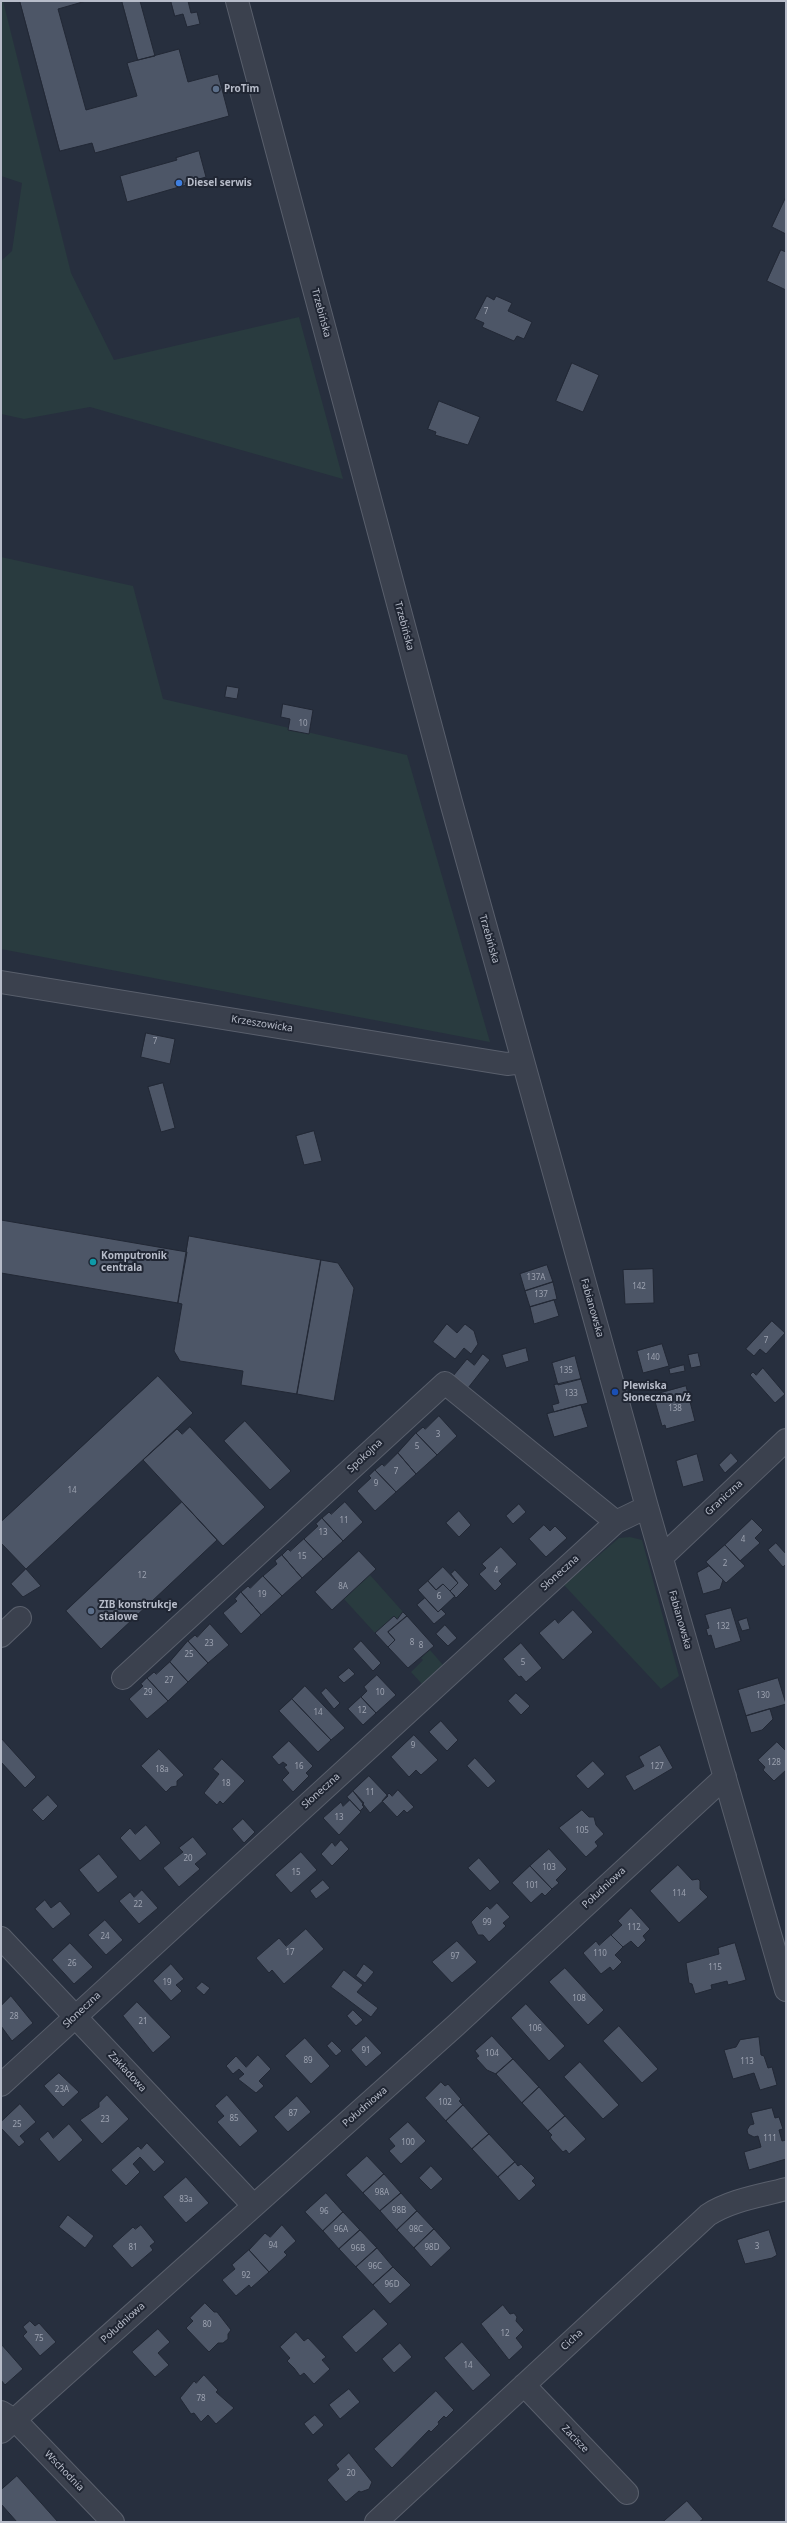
<!DOCTYPE html>
<html>
<head>
<meta charset="utf-8">
<style>
	body { margin:0 }
	#map { position:relative; width:787px; height:2523px; overflow:hidden; background:#272f3e; font-family:"Noto Sans",sans-serif }
	canvas { display:block }
	.frame { position:absolute; inset:0; border:2px solid #b7bcc9; pointer-events:none }
</style>
</head>
<body>
<div id="map">
<canvas width="787" height="2523"></canvas>
<div class="frame"></div>
</div>
<script>
const c = document.querySelector('canvas').getContext('2d');
c.lineJoin = 'round';
function fillPath(path, color) { c.fillStyle = color; c.fill(path, 'evenodd'); }
function strokePath(path, color, width, dash) { c.strokeStyle = color; c.lineWidth = width; c.lineCap = dash ? 'butt' : 'round'; c.setLineDash(dash || []); c.stroke(path); }
function drawText(font, color, halo, rows, align = 'center') {
  c.font = font + ' "Noto Sans",sans-serif'; c.lineWidth = 4; c.setLineDash([]); c.textBaseline = 'middle'; c.strokeStyle = halo; c.fillStyle = color; for (const [text, x, y, turn = 0] of rows) {
    c.save(); c.translate(x, y); c.rotate((+turn || 0) * Math.PI / 180); c.textAlign = isNaN(turn) ? turn : align; if (halo) c.strokeText(text, 0, 0); c.fillText(text, 0, 0); c.restore();
  }
}
fillPath(new Path2D(`
	M1,1H3L71,273L114,360L299,317L343,479L90,407L24,419L1,414V261L12,251L22,183L1,176Z
	M1,557L133,586L163,699L407,755L490,1042L1,949Z
	M630,1537L642,1540L679,1676L661,1689L564,1585L619,1538Z
	M370,1575L403,1612L397,1619L394,1616L375,1633L344,1599Z
	M430,1650L443,1665L422,1684L411,1672L423,1660L421,1658Z`), '#293b3f');
const building = new Path2D(`
	M20,1H86L58,9L86,110L137,96L127,63L179,49L188,82L218,74L229,116L95,153L92,143L60,151Z
	M122,1H140L155,56L138,60Z
	M171,1H188L191,13L197,12L200,24L187,27L183,14L175,16Z
	M199,151L206,177L185,183L186,185L127,202L120,176L177,160L176,158Z
	M786,197V234L772,227Z
	M781,250L786,252V290L767,281Z
	M487,296L494,300L496,296L512,303L508,311L532,322L524,339L517,336L514,341L482,327L484,323L475,319Z
	M572,363L599,375L583,412L556,401Z
	M439,401L480,417L468,445L435,435L436,432L428,429Z
	M227,686L239,688L237,699L225,697Z
	M283,704L313,710L309,734L288,730L290,719L281,717Z
	M146,1033L175,1039L170,1064L141,1057Z
	M163,1083L175,1128L161,1132L148,1087Z
	M314,1131L322,1161L304,1165L296,1136Z
	M1,1220L187,1252L178,1303L1,1273Z
	M189,1236L321,1260L297,1394L241,1385L243,1371L180,1361L174,1351L182,1304L178,1303Z
	M321,1260L338,1263L354,1288L334,1401L297,1394Z
	M547,1265L553,1282L525,1291L520,1274Z
	M653,1269L654,1303L625,1304L623,1270Z
	M553,1282L557,1299L530,1307L525,1291Z
	M554,1300L559,1316L534,1324L530,1307Z
	M772,1321L785,1333L766,1354L760,1349L754,1356L746,1349Z
	M447,1324L457,1333L465,1324L474,1331L478,1344L471,1354L464,1348L455,1359L433,1342Z
	M662,1344L669,1366L643,1373L637,1351Z
	M526,1348L529,1361L506,1368L502,1355Z
	M698,1353L701,1366L691,1368L688,1355Z
	M483,1354L490,1360L468,1388L453,1376L467,1359L474,1365Z
	M575,1356L581,1379L558,1385L552,1363Z
	M684,1365L685,1371L670,1374L669,1369Z
	M763,1368L785,1394L775,1403L750,1375L753,1372L756,1375Z
	M158,1376L193,1413L26,1569L1,1543V1522Z
	M581,1379L588,1403L554,1412L552,1405L559,1403L554,1385Z
	M686,1386L695,1421L666,1429L665,1425L662,1426L654,1398L657,1397V1394Z
	M581,1405L588,1427L554,1437L547,1414Z
	M439,1416L457,1436L437,1455L416,1433L423,1427L425,1429Z
	M245,1421L291,1471L270,1490L224,1441Z
	M190,1427L265,1507L223,1546L143,1460L177,1429L182,1434Z
	M416,1433L437,1455L416,1474L398,1453Z
	M398,1453L416,1474L396,1492L375,1470L382,1464L384,1466Z
	M731,1453L738,1461L725,1473L719,1465Z
	M697,1454L704,1481L683,1487L676,1461Z
	M375,1470L396,1492L375,1511L357,1491L371,1478L369,1476Z
	M182,1502L217,1540L101,1649L66,1611Z
	M345,1502L363,1522L343,1541L322,1518L329,1512L331,1514Z
	M519,1504L526,1512L513,1524L506,1516Z
	M459,1511L471,1525L459,1537L446,1523Z
	M322,1518L343,1541L323,1559L304,1539L318,1526L316,1524Z
	M752,1519L763,1530L755,1538L760,1543L740,1561L725,1545Z
	M544,1525L550,1531L555,1526L567,1538L546,1557L529,1539Z
	M304,1539L323,1559L302,1578L282,1555L288,1549L290,1551Z
	M776,1543L786,1554V1564L783,1567L768,1550Z
	M725,1545L745,1566L726,1583L706,1562Z
	M501,1547L517,1564L499,1581L502,1584L495,1591L479,1574L486,1568L482,1564Z
	M359,1551L376,1569L332,1610L315,1592Z
	M282,1555L302,1578L282,1596L263,1576L277,1564L275,1561Z
	M709,1566L723,1580L720,1589L703,1594L697,1573Z
	M443,1567L458,1583L450,1591L443,1584L436,1590L428,1581Z
	M26,1569L41,1586L23,1597L11,1584Z
	M455,1570L469,1585L456,1598L450,1591L458,1583L451,1574Z
	M263,1576L282,1596L261,1615L241,1592L248,1586L250,1588Z
	M428,1581L436,1590L443,1584L455,1596L438,1612L418,1590Z
	M241,1592L261,1615L241,1634L223,1613L237,1601L235,1599Z
	M425,1598L438,1612L441,1609L446,1614L434,1624L417,1605Z
	M731,1608L741,1641L715,1649L711,1635L708,1636L706,1629L709,1628L705,1615Z
	M573,1610L593,1632L563,1660L539,1633L555,1619L558,1623Z
	M403,1612L407,1616L388,1632L395,1640L388,1647L375,1633L394,1616L397,1619Z
	M407,1616L434,1646L408,1668L388,1647L395,1640L388,1632Z
	M747,1618L750,1629L742,1631L738,1621Z
	M210,1624L229,1645L208,1663L188,1641L195,1635L197,1637Z
	M445,1625L457,1638L448,1646L436,1634Z
	M188,1641L208,1663L188,1682L170,1662Z
	M361,1641L381,1663L373,1671L353,1649Z
	M521,1643L542,1668L526,1682L521,1676L519,1677L503,1659Z
	M170,1662L188,1682L168,1701L147,1678L154,1672L156,1674Z
	M349,1668L355,1674L344,1683L338,1677Z
	M377,1675L396,1695L376,1713L361,1697L367,1691L364,1687Z
	M147,1678L168,1701L147,1719L129,1699L143,1686L141,1684Z
	M778,1678L786,1704L746,1716L738,1690Z
	M305,1686L345,1728L331,1740L292,1699Z
	M326,1688L340,1703L334,1709L321,1693Z
	M516,1693L530,1706L521,1715L508,1701Z
	M361,1697L376,1713L363,1725L348,1709Z
	M292,1699L331,1740L318,1752L279,1711Z
	M770,1709L773,1719L762,1730L751,1733L746,1716Z
	M441,1721L458,1740L447,1751L429,1732Z
	M414,1735L438,1760L421,1775L416,1770L409,1777L391,1757Z
	M1,1738L36,1777L25,1788L1,1762Z
	M289,1741L313,1766L306,1773L309,1776L293,1792L282,1780L289,1773L284,1767L287,1765L283,1762L279,1765L272,1757Z
	M777,1742L786,1751V1770L774,1781L763,1770L765,1767L758,1760Z
	M660,1745L673,1768L634,1791L625,1776L644,1766L639,1757Z
	M159,1749L184,1775L177,1781V1786L171,1787L166,1792L141,1766Z
	M475,1758L496,1781L488,1788L467,1766Z
	M222,1759L245,1781L223,1804L220,1801L217,1805L204,1793L219,1774L213,1769Z
	M593,1761L605,1774L588,1789L576,1776Z
	M369,1776L388,1796L370,1813L353,1791Z
	M398,1790L414,1807L407,1813L404,1810L397,1817L382,1801L389,1793L392,1796Z
	M353,1791L364,1803L362,1805L364,1807L360,1811L347,1797Z
	M48,1795L58,1806L43,1821L32,1810Z
	M350,1800L361,1812L339,1835L323,1818L341,1802L343,1806Z
	M582,1810L589,1817H594L596,1825L604,1834L595,1842L598,1846L586,1857L559,1828Z
	M243,1819L255,1832L244,1843L232,1829Z
	M146,1825L161,1843L140,1861L120,1838L130,1828L135,1834Z
	M193,1837L207,1854L195,1864L200,1869L179,1887L163,1868L183,1852L179,1848Z
	M341,1840L349,1849L332,1866L321,1854L332,1842L335,1846Z
	M549,1849L567,1869L556,1880L559,1883L552,1889L530,1866Z
	M301,1852L317,1870L291,1893L275,1875Z
	M99,1854L118,1877L98,1893L79,1870Z
	M479,1858L500,1882L490,1891L468,1868Z
	M678,1865L692,1880L698,1879L700,1881V1889L708,1897L679,1923L650,1891Z
	M530,1866L552,1889L545,1896L542,1893L531,1903L512,1883Z
	M323,1880L330,1888L316,1899L310,1891Z
	M142,1890L158,1908L139,1924L119,1901L130,1892L134,1897Z
	M45,1900L51,1908L60,1901L71,1914L53,1929L35,1909Z
	M497,1903L510,1917L503,1923L506,1926L489,1942L483,1935H478L471,1922L487,1906L490,1909Z
	M631,1908L650,1929L643,1936L646,1940L638,1948L631,1941L623,1947L611,1935L622,1925L618,1921Z
	M105,1920L123,1940L106,1955L88,1935Z
	M306,1929L324,1949L284,1984L272,1970L269,1973L256,1958L279,1938L286,1946Z
	M611,1935L623,1947L615,1955L622,1962L613,1971L610,1967L601,1974L583,1953L596,1941L599,1945Z
	M457,1941L477,1962L452,1983L432,1962Z
	M70,1943L93,1967L74,1984L52,1960Z
	M735,1943L746,1980L728,1985L727,1981L711,1985L712,1989L695,1994L692,1984L689,1983L686,1963L719,1954L718,1948Z
	M171,1964L184,1979L176,1985L182,1991L171,2001L153,1981Z
	M364,1964L374,1972L365,1983L356,1976Z
	M565,1968L604,2010L588,2025L549,1982Z
	M344,1970L363,1985L357,1992L378,2008L371,2017L331,1987Z
	M202,1982L210,1988L204,1995L196,1988Z
	M11,1996L33,2023L12,2041L1,2026V2006Z
	M137,2002L171,2037L153,2053L123,2016Z
	M526,2004L565,2046L549,2061L511,2018Z
	M353,2010L363,2020L356,2026L347,2016Z
	M619,2026L658,2069L642,2083L603,2041Z
	M366,2036L382,2053L366,2067L351,2050Z
	M492,2036L513,2059L496,2074L487,2070L476,2058L479,2056L475,2051Z
	M759,2037L761,2055L764,2056L768,2068L772,2067L777,2085L760,2090L754,2073L733,2079L724,2050L736,2047L740,2040Z
	M305,2038L330,2066L311,2084L285,2056Z
	M332,2041L342,2051L336,2056L327,2046Z
	M258,2055L271,2069L259,2081L264,2086L256,2093L238,2079L244,2074L239,2069L233,2074L226,2066L236,2056L246,2067Z
	M513,2059L539,2087L522,2103L496,2074Z
	M580,2062L619,2105L603,2119L564,2077Z
	M59,2073L79,2092L63,2107L44,2086Z
	M441,2082L445,2086L448,2084L461,2099L459,2101L463,2105L446,2121L425,2098Z
	M539,2087L565,2116L548,2131L522,2103Z
	M107,2095L129,2119L102,2144L80,2120L99,2107V2103Z
	M227,2095L258,2131L240,2147L217,2122L224,2116L215,2106Z
	M297,2096L311,2112L288,2132L274,2117Z
	M20,2104L36,2122L20,2136L25,2142L19,2147L1,2128V2122Z
	M463,2105L489,2134L472,2149L446,2121Z
	M772,2108L775,2118L779,2117L783,2129L779,2130L782,2141L786,2140V2159L749,2170L744,2152L761,2147L758,2136L754,2137L748,2134L747,2130L750,2125L754,2124L751,2113Z
	M565,2116L586,2139L569,2154L566,2150L563,2152L552,2140L550,2137L552,2135L548,2131Z
	M408,2122L426,2141L401,2164L389,2151L395,2146L389,2139Z
	M69,2124L83,2140L59,2162L39,2139L48,2131L53,2138Z
	M489,2134L515,2162L498,2177L472,2149Z
	M147,2143L165,2162L154,2172L140,2157L133,2164L140,2172L126,2186L111,2170L138,2146L141,2149Z
	M367,2156L384,2174L363,2193L346,2175Z
	M515,2162L518,2166L521,2164L535,2178L532,2181L536,2185L519,2201L498,2177Z
	M431,2166L443,2179L431,2190L419,2178Z
	M384,2174L401,2193L380,2211L363,2193Z
	M186,2177L209,2203L186,2223L163,2197Z
	M326,2193L343,2212L323,2231L305,2212Z
	M401,2193L417,2211L397,2230L380,2211Z
	M417,2211L434,2229L414,2248L397,2230Z
	M343,2212L360,2230L339,2249L323,2231Z
	M68,2215L94,2236L85,2248L59,2227Z
	M141,2225L155,2242L150,2246L153,2250L132,2268L112,2246L133,2227L135,2229Z
	M282,2225L296,2241L284,2252L287,2255L269,2272L249,2250L265,2233L270,2237Z
	M434,2229L451,2248L431,2267L414,2248Z
	M360,2230L377,2248L356,2267L339,2249Z
	M769,2230L777,2255L772,2258L745,2264L737,2240Z
	M377,2248L393,2267L373,2285L356,2267Z
	M249,2250L269,2272L251,2288L249,2285L236,2296L222,2280L235,2269L232,2265Z
	M393,2267L411,2285L390,2304L373,2285Z
	M205,2303L214,2312H217L231,2330L228,2334V2339L223,2343H218L209,2352L186,2328L193,2321L190,2318Z
	M503,2305L510,2314L514,2313L517,2317L516,2321L524,2330L516,2338L523,2347L509,2360L481,2324Z
	M374,2309L388,2324L356,2353L342,2337Z
	M30,2321L35,2326L39,2323L56,2342L40,2356L23,2336L27,2332L23,2327Z
	M158,2329L170,2342L158,2353L169,2365L155,2377L132,2352Z
	M296,2332L304,2341L308,2338L326,2357L322,2360L330,2369L314,2384L304,2373L300,2376L294,2368L287,2361L290,2358L280,2347Z
	M462,2342L491,2375L473,2391L444,2358Z
	M400,2343L412,2357L394,2373L382,2359Z
	M1,2344L23,2369L5,2385L1,2380Z
	M204,2375L218,2390L216,2392L234,2408L216,2424L208,2415L201,2422L194,2413L191,2414L180,2398L194,2381L196,2383Z
	M349,2389L360,2402L340,2419L329,2405Z
	M436,2391L454,2410L446,2418L444,2416L438,2422L439,2424L431,2432L429,2430L392,2468L374,2449Z
	M315,2415L324,2425L313,2435L304,2424Z
	M349,2453L372,2482L369,2489L361,2492L359,2491L346,2502L327,2480L339,2469L336,2465Z
	M17,2476L58,2522H17L1,2504V2490Z
	M687,2501L703,2519L699,2522H663Z`);
fillPath(building, '#4d5667');
strokePath(building, '#222835', 1);
const minor = new Path2D(`
	M237,1L451,802L647,1507L786,1990
	M1,982L507,1064L523,1062
	M662,1557L786,1440
	M1,1636L20,1618
	M123,1678L445,1383L616,1522
	M1,1938L253,2205
	M1,2085L616,1522L647,1507
	M524,2385L627,2493
	M1,2412L16,2421L113,2522
	M1,2432L455,2026L725,1777
	M376,2522L708,2215C731,2200 760,2196 786,2189`);
strokePath(minor, '#595f6c', 24);
strokePath(minor, '#3b414e', 22);
for (const [x, y, r, color] of [
	[216,89,4,"#5c6f8a"],
	[179,183,4,"#3f7fe0"],
	[93,1262,4,"#0f9aa8"],
	[615,1392,4,"#1a4fb4"],
	[91,1611,4,"#5c6f8a"]
]) { const dot = new Path2D(); dot.arc(x, y, r, 0, 2 * Math.PI); c.fillStyle = color; c.fill(dot); strokePath(dot, '#202633', 1.5); }
drawText('8px', '#9ca2b0', null, [
	["7",486,312],
	["10",303,724],
	["7",155,1042],
	["137A",536,1278],
	["142",639,1287],
	["137",541,1295],
	["7",766,1341],
	["140",653,1358],
	["135",566,1371],
	["133",571,1394],
	["138",675,1409],
	["3",438,1435],
	["5",417,1447],
	["7",396,1472],
	["9",376,1484],
	["14",72,1491],
	["11",344,1521],
	["13",323,1533],
	["4",743,1540],
	["15",302,1557],
	["2",725,1564],
	["4",496,1571],
	["12",142,1576],
	["8A",343,1587],
	["19",262,1595],
	["6",439,1597],
	["132",723,1627],
	["8",412,1643],
	["23",209,1644],
	["8",421,1646],
	["25",189,1655],
	["5",523,1663],
	["27",169,1681],
	["29",148,1693],
	["10",380,1693],
	["130",763,1696],
	["12",362,1711],
	["14",318,1713],
	["9",413,1746],
	["128",774,1763],
	["16",299,1767],
	["127",657,1767],
	["18a",162,1770],
	["18",226,1784],
	["11",370,1793],
	["13",339,1818],
	["105",582,1831],
	["20",188,1859],
	["103",549,1868],
	["15",296,1873],
	["101",532,1886],
	["114",679,1894],
	["22",138,1905],
	["99",487,1923],
	["112",634,1928],
	["24",105,1937],
	["17",290,1953],
	["110",600,1954],
	["97",455,1957],
	["26",72,1964],
	["115",715,1968],
	["19",167,1983],
	["108",579,1999],
	["28",14,2017],
	["21",143,2022],
	["106",535,2029],
	["91",366,2051],
	["104",492,2054],
	["89",308,2061],
	["113",747,2062],
	["23A",62,2090],
	["102",445,2103],
	["87",293,2114],
	["85",234,2119],
	["23",105,2120],
	["25",17,2125],
	["111",770,2139],
	["100",408,2143],
	["98A",382,2193],
	["83a",186,2200],
	["98B",399,2211],
	["96",324,2212],
	["96A",341,2230],
	["98C",416,2230],
	["94",273,2246],
	["3",757,2247],
	["81",133,2248],
	["98D",432,2248],
	["96B",358,2249],
	["96C",375,2267],
	["92",246,2276],
	["96D",392,2285],
	["80",207,2325],
	["12",505,2334],
	["75",39,2339],
	["14",468,2366],
	["78",201,2399],
	["20",351,2474]
]);
drawText('bold 10px', '#b7bcc9', '#202633', [
	["ProTim",224,89],
	["Diesel serwis",187,183],
	["Komputronik",101,1256],
	["centrala",101,1268],
	["Plewiska",623,1386],
	["Słoneczna n/ż",623,1398],
	["ZIB konstrukcje",99,1605],
	["stalowe",99,1617]
], 'left');
drawText('10px', '#b7bcc9', '#202633', [
	["Trzebińska",321,313,75],
	["Trzebińska",404,626,75],
	["Trzebińska",489,939,74],
	["Krzeszowicka",262,1024,9],
	["Fabianowska",592,1308,74],
	["Spokojna",365,1456,-43],
	["Graniczna",724,1498,-43],
	["Słoneczna",560,1573,-42],
	["Fabianowska",680,1620,74],
	["Słoneczna",321,1791,-42],
	["Południowa",604,1888,-43],
	["Słoneczna",82,2010,-43],
	["Zakładowa",127,2072,47],
	["Południowa",365,2107,-41],
	["Południowa",123,2323,-42],
	["Cicha",572,2340,-43],
	["Zacisze",575,2439,46],
	["Wschodnia",64,2471,46]
]);
</script>
</body>
</html>
